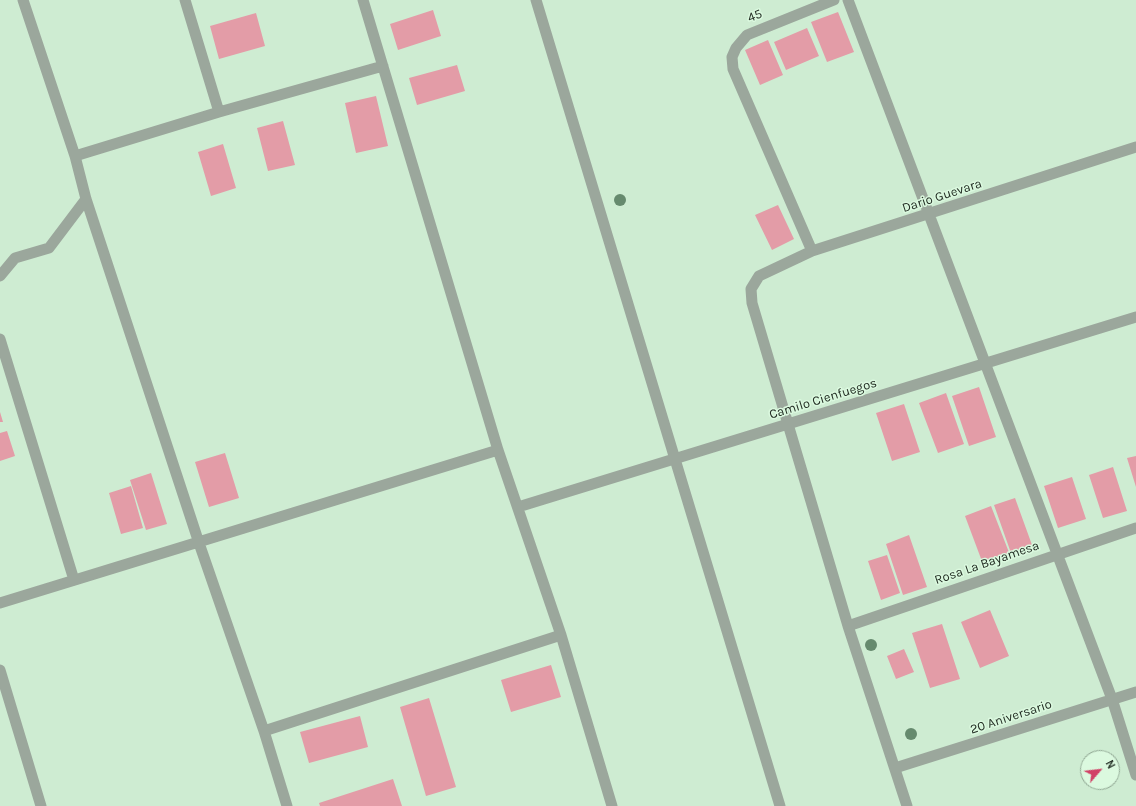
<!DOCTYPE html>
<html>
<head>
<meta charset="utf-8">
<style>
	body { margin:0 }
	#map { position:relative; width:1136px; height:806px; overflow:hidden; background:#ceecd2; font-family:Karla,sans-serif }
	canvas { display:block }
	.north { position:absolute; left:1080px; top:750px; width:40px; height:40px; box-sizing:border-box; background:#dbf9df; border:1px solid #91a894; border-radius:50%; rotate:62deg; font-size:11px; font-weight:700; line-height:16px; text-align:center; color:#232e24 }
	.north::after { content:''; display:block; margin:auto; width:14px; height:18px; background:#d14267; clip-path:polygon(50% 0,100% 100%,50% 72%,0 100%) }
</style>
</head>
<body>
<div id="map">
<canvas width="1136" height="806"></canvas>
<div class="north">N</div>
</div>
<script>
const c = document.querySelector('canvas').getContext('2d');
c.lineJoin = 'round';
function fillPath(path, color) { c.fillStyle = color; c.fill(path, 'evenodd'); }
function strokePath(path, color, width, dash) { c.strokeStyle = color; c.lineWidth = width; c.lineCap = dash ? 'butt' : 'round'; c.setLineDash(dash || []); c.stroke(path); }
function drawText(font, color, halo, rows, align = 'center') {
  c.font = font + ' Karla,sans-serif'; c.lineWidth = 3; c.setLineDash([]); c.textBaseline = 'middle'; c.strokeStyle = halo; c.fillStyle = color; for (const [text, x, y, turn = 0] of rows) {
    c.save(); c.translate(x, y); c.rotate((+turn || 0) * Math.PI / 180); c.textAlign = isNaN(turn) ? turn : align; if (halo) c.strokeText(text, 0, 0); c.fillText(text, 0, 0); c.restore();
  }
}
fillPath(new Path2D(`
	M433,10L441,36L398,50L390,24Z
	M838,12L854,52L827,62L811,22Z
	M256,13L265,46L219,59L210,26Z
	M807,28L819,56L786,70L774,42Z
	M768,40L783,75L760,85L745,50Z
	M457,65L465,91L417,105L409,78Z
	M376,96L388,146L356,153L345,103Z
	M283,121L295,165L268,171L257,128Z
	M223,144L236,188L211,196L198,152Z
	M778,205L794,239L772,250L755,215Z
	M979,387L996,437L969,446L952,396Z
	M946,393L964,444L938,453L919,403Z
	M904,404L920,452L892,461L876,413Z
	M0,412L3,422H0Z
	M7,431L15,456L0,461V433Z
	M225,453L239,498L209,507L195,462Z
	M1136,456V487L1127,458Z
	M1113,467L1127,511L1103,518L1089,475Z
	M151,473L167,524L146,530L130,480Z
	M1072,477L1086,519L1058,528L1044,486Z
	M131,486L143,528L121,534L109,493Z
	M1015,498L1032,545L1011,553L994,505Z
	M991,506L1010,555L983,564L965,516Z
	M909,535L927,587L903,595L886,544Z
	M887,555L900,593L881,600L868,561Z
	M990,610L1009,656L980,668L961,622Z
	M942,624L960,679L930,688L912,633Z
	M904,649L914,672L896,679L887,656Z
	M551,665L561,697L511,712L501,680Z
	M429,698L456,787L426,796L400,707Z
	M360,716L368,747L309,763L300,732Z
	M393,779L402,806H320L319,803Z`), '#e39ca7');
strokePath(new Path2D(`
	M23,0L75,156L86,199L199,543L264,731L287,806
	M185,0L219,112
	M363,0L498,450L561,635L612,806
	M536,0L780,806
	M848,0L1112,699L1136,775
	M75,156L219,112L383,66
	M812,251L733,69L732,57L736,48L747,35L834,0
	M0,276L15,258L49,248L86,199
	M0,339L74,580
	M518,507L1136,317
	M0,603L498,450
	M848,626L1136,528
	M0,670L41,806
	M264,731L561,635
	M895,768L1136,692
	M907,806L848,626L752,303L751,289L759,276L812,251L1136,147`), '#9ba79c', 11);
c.fillStyle = '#668a6e';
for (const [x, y] of [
	[620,200],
	[871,645],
	[911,734]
]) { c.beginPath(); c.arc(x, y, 6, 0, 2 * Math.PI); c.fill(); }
drawText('13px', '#232e24', '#dbf9df', [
	["45",755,16,-22],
	["Dario Guevara",942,196,-18],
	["Camilo Cienfuegos",823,399,-17],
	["Rosa La Bayamesa",987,563,-19],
	["20 Aniversario",1011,717,-18]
]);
</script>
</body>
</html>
